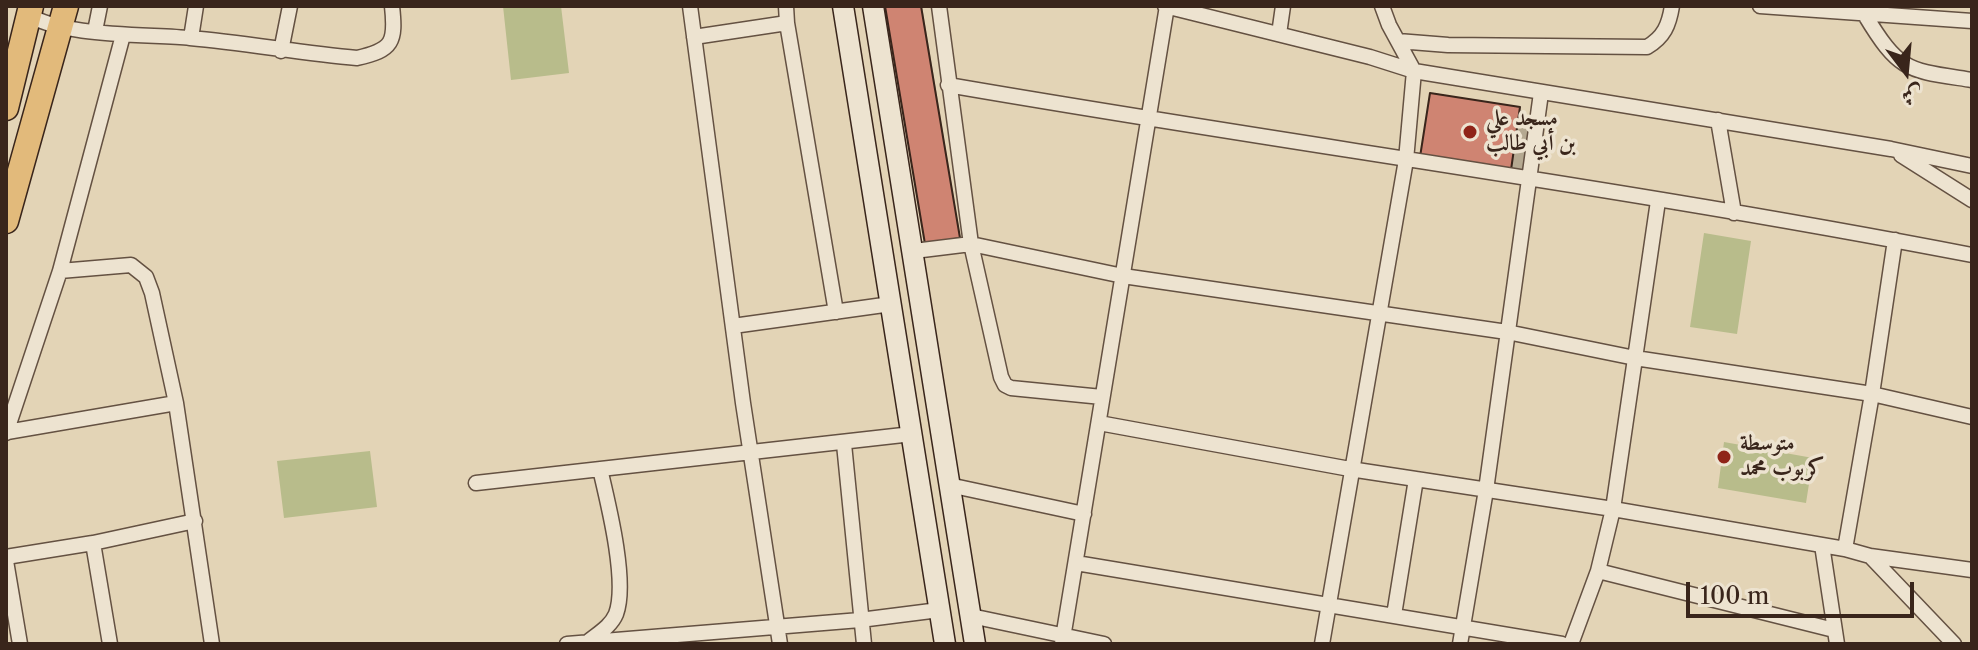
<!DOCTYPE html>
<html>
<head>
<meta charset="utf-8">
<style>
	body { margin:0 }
	#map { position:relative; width:1978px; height:650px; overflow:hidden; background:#e3d4b6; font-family:"Libre Caslon Text",Amiri,serif }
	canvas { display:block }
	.frame { position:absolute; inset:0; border:8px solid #39251b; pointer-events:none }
	.north { position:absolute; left:1866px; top:32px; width:80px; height:80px; -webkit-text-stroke:6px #ede3d0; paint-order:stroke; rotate:164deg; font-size:22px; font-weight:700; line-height:32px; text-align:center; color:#39251b }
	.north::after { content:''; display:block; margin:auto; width:28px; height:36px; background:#39251b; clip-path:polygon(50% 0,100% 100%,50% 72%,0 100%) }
	.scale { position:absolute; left:1686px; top:582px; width:228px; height:36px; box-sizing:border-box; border:4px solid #39251b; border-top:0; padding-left:10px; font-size:24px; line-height:28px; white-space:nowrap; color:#39251b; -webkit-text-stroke:6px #ede3d0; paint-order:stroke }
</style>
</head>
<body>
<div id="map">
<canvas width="1978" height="650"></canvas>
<div class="frame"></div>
<div class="north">ش</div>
<div class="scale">100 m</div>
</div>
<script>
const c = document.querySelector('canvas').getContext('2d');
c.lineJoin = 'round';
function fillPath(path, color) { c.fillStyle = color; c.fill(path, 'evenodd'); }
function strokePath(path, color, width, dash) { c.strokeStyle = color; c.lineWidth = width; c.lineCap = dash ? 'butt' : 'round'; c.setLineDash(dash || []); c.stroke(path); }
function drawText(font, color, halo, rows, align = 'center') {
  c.font = font + ' "Libre Caslon Text",Amiri,serif'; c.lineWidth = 7; c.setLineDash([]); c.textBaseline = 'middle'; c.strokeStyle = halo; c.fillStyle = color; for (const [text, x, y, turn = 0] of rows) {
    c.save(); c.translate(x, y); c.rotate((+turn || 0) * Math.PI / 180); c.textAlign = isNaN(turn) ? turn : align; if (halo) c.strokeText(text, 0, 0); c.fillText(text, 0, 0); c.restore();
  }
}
fillPath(new Path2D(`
	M503,6H561L569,73L511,80Z
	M1704,233L1751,241L1737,334L1690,327Z
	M1724,442L1813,458L1806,503L1718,488Z
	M370,451L377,507L284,518L277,461Z`), '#b8bc8b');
fillPath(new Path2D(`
	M887,6H922L961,240L929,245Z
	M1519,108L1530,119L1521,180L1433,167Z`), '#0003');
const building = new Path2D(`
	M885,6H921L960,238L925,244Z
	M1430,93L1520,107L1511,170L1420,157Z`);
fillPath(building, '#cf8472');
strokePath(building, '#39251b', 2);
const minor = new Path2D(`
	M690,6L743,403L780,644
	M939,6L971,244L1001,377L1005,385L1011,388L1102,397
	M1165,6L1370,57L1414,71L1891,149L1972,166
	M1760,6L1972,21
	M1866,10L1865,15C1900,73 1908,70 1972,80
	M26,13C58,37 149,34 190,38C246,43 301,53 357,58C393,50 396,42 392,6
	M787,23L836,312
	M95,31L100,6
	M1279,34L1283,6
	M694,37L787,23L786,6
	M191,38L196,6
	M1398,41L1448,45L1647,47C1664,37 1669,25 1672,6
	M281,51L290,6
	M948,85C1289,144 1632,189 1972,255
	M1718,120L1734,213
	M1901,155L1972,200
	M914,251L971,244L1123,276L1507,332L1635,358L1872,394L1972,417
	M60,271L131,265L146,277L152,293L176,403L212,644
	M733,326L891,304
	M1099,423L1350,469L1613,509L1845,549L1870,556L1972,570
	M7,432L176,403
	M6,433L60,271L123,35
	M844,444L864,644
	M476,483L912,434
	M949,485L1084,514
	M93,543L110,644
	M1822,545L1837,644
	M1845,549L1872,394L1895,240
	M1870,556L1954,644
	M6,557L93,543L195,521
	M6,561L20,644
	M1076,563L1562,644
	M1598,571L1834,630
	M1394,615L1416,479
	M971,616L1104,644
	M589,641C599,633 611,626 616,614C628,582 608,503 600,469
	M567,644L860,620L939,610
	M1062,644L1167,6
	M1322,644L1406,160L1414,71L1389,25L1382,6
	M1460,644L1486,490L1541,93
	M1571,644L1598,571L1613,509L1658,201`);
const secondary = new Path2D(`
	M843,6L945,644
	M873,6L975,644`);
const primary = new Path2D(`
	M6,108L31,6
	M6,221L66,6`);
strokePath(minor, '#645142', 17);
strokePath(secondary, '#39251b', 23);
strokePath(primary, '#39251b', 27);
strokePath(minor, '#ede3d0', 14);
strokePath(secondary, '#ede3d0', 20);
strokePath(primary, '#e2ba7b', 24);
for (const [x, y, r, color] of [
	[1470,132,8,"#8f2418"],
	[1724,457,8,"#8f2418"]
]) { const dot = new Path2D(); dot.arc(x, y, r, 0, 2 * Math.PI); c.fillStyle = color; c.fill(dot); strokePath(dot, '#ede3d0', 3); }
drawText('bold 22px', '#39251b', '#ede3d0', [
	["مسجد علي",1486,119],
	["بن أبي طالب",1486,144],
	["متوسطة",1740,444],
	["كربوب محمد",1740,469]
], 'left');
</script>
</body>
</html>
